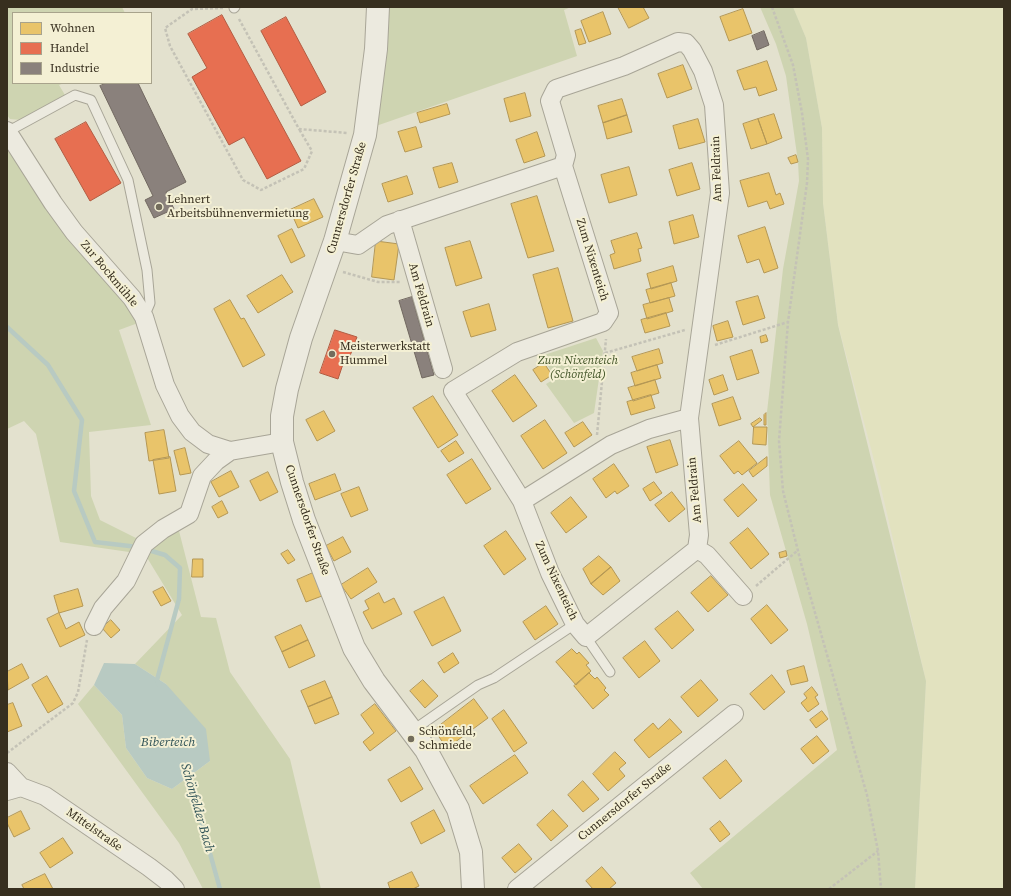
<!DOCTYPE html>
<html>
<head>
<meta charset="utf-8">
<style>
	body { margin:0 }
	#map { position:relative; width:1011px; height:896px; overflow:hidden; background:#e3e1ce; font-family:"Source Serif 4",serif }
	canvas { display:block }
	.frame { position:absolute; inset:0; border:8px solid #372f1f; pointer-events:none }
	.legend { position:absolute; left:12px; top:12px; width:140px; height:72px; box-sizing:border-box; background:#f4f0d4; border:1px solid #a8a38c; margin:0; padding:5px 7px; list-style:none; font-size:12px; color:#372f1f }
	.legend li { display:flex; align-items:center; gap:8px; height:20px }
	.legend b { width:20px; border:1px solid #a8a38c }
</style>
</head>
<body>
<div id="map">
<canvas width="1011" height="896"></canvas>
<div class="frame"></div>
<ul class="legend">
<li><b style="height:11px;background:#e9c46a"></b>Wohnen</li>
<li><b style="height:11px;background:#e76f51"></b>Handel</li>
<li><b style="height:11px;background:#8a817c"></b>Industrie</li>
</ul>
</div>
<script>
const c = document.querySelector('canvas').getContext('2d');
c.lineJoin = 'round';
function fillPath(path, color) { c.fillStyle = color; c.fill(path, 'evenodd'); }
function strokePath(path, color, width, dash) { c.strokeStyle = color; c.lineWidth = width; c.lineCap = dash ? 'butt' : 'round'; c.setLineDash(dash || []); c.stroke(path); }
function drawText(font, color, halo, rows, align = 'center') {
  c.font = font + ' "Source Serif 4",serif'; c.lineWidth = 4; c.setLineDash([]); c.textBaseline = 'middle'; c.strokeStyle = halo; c.fillStyle = color; for (const [text, x, y, turn = 0] of rows) {
    c.save(); c.translate(x, y); c.rotate((+turn || 0) * Math.PI / 180); c.textAlign = isNaN(turn) ? turn : align; if (halo) c.strokeText(text, 0, 0); c.fillText(text, 0, 0); c.restore();
  }
}
fillPath(new Path2D(`
	M793,7H1004V889H915L926,681L878,475L838,324L823,203L822,128L806,38Z`), '#e2e2bf');
fillPath(new Path2D(`
	M7,7H122L125,13H13V83H64L59,85L65,95L21,120L10,119L7,115Z
	M386,7H571L564,10L577,56L376,126Z
	M760,7H793L806,38L822,128L823,203L838,325L926,681L915,889H703L690,873L837,750L807,624L770,495L767,412L783,269L799,181L798,162L786,76L776,44Z
	M7,141L126,301L138,323L119,330L151,425L89,432L91,496L100,520L140,540L136,553L60,542L36,434L24,421L7,429Z
	M596,338L603,351L594,413L574,423L546,384L556,378L541,356Z
	M178,527L201,617L216,618L230,672L290,759L321,889H203L179,843L78,704L94,685L122,715L126,748L147,778L172,789L210,761L166,684L135,664L182,615L146,556L151,544Z`), '#ced4b1');
fillPath(new Path2D(`
	M104,663L135,664L166,684L206,729L210,761L172,789L147,778L126,748L122,715L94,685Z`), '#b8cac2');
const homes = new Path2D(`
	M618,7H643L649,18L629,28Z
	M743,9L752,33L729,41L720,17Z
	M603,12L611,34L589,42L581,21Z
	M581,29L586,43L579,45L575,31Z
	M767,61L777,90L759,96L756,87L744,90L737,71Z
	M683,65L692,89L667,98L658,74Z
	M525,93L531,116L510,122L504,99Z
	M622,99L627,115L603,123L598,106Z
	M447,104L450,114L420,123L417,113Z
	M774,114L782,138L767,144L758,119Z
	M627,115L632,132L607,139L603,123Z
	M698,119L705,142L679,149L673,126Z
	M758,119L767,144L751,149L743,124Z
	M416,127L422,147L405,152L398,132Z
	M537,132L545,156L524,163L516,140Z
	M796,155L798,162L791,164L788,158Z
	M452,163L458,182L439,188L433,168Z
	M692,163L700,189L677,196L669,170Z
	M629,167L637,195L609,203L601,175Z
	M769,173L776,195L780,193L784,204L770,209L767,201L748,207L740,181Z
	M407,176L413,194L388,202L382,184Z
	M537,196L554,251L528,258L511,204Z
	M314,199L323,217L298,228L290,210Z
	M693,215L699,237L674,244L669,222Z
	M765,227L778,268L764,273L759,259L747,263L738,236Z
	M292,229L305,256L291,263L278,236Z
	M637,233L642,248L638,249L641,261L614,269L610,255L615,253L611,241Z
	M376,241L399,244L394,280L372,277Z
	M470,241L482,278L456,286L445,248Z
	M673,266L677,281L651,289L647,274Z
	M558,268L573,321L548,328L533,275Z
	M282,275L293,292L258,313L247,296Z
	M671,283L675,296L650,303L646,290Z
	M758,296L765,318L743,325L736,302Z
	M669,298L673,311L647,319L643,305Z
	M230,300L241,319L244,318L265,355L243,367L214,309Z
	M489,304L496,330L471,337L463,312Z
	M666,313L670,326L645,333L641,320Z
	M728,321L733,337L717,341L713,326Z
	M766,335L768,341L761,343L760,337Z
	M659,349L663,363L637,371L632,357Z
	M752,350L759,373L737,380L730,357Z
	M544,363L552,375L541,382L533,370Z
	M657,365L661,378L635,386L631,373Z
	M515,375L537,406L513,422L492,391Z
	M723,375L728,390L714,395L709,380Z
	M655,380L659,393L633,401L628,388Z
	M651,395L655,408L631,415L627,402Z
	M433,396L458,435L438,448L413,408Z
	M733,397L741,419L719,426L712,404Z
	M324,411L335,431L317,441L306,420Z
	M766,413V425H764V415Z
	M760,418L762,420L753,427L751,424Z
	M545,420L567,453L543,469L521,436Z
	M583,422L592,435L574,447L565,433Z
	M754,427H767L766,445L753,444Z
	M164,430L169,458L149,461L145,433Z
	M670,440L678,465L656,473L647,447Z
	M456,441L464,453L449,462L441,451Z
	M739,441L757,463L742,475L738,471L734,474L720,456Z
	M185,448L191,473L180,475L174,451Z
	M170,457L176,491L159,494L153,460Z
	M767,457V466L753,477L749,471Z
	M472,459L491,489L466,504L447,475Z
	M614,464L629,486L617,494L615,491L606,498L593,479Z
	M231,471L239,487L219,497L211,482Z
	M268,472L278,492L260,501L250,481Z
	M335,474L341,490L315,500L309,484Z
	M654,482L662,493L650,501L643,489Z
	M743,484L757,500L738,517L724,500Z
	M359,487L368,510L351,517L341,494Z
	M672,492L685,509L669,522L655,505Z
	M571,497L587,517L566,533L551,513Z
	M222,501L228,513L218,518L212,507Z
	M748,528L769,554L751,569L730,543Z
	M506,531L526,559L504,575L484,546Z
	M343,537L351,552L334,561L326,546Z
	M288,550L295,560L288,564L281,554Z
	M786,551L787,556L780,558L779,553Z
	M599,556L611,567L591,584L583,569Z
	M193,559H203V577H192Z
	M611,567L620,581L603,595L591,584Z
	M368,568L377,582L351,599L341,585Z
	M313,573L322,596L306,602L297,580Z
	M711,576L728,595L708,612L691,593Z
	M163,587L171,601L161,606L153,592Z
	M78,589L83,606L59,613L54,596Z
	M379,593L384,603L394,598L402,614L372,629L363,612L369,609L365,601Z
	M444,597L461,631L432,646L414,612Z
	M767,605L788,630L771,644L751,619Z
	M546,606L558,624L535,640L523,622Z
	M678,611L694,630L672,649L655,629Z
	M59,613L66,629L79,622L85,635L60,647L47,619Z
	M111,620L120,630L111,638L102,628Z
	M301,625L308,640L282,652L275,637Z
	M308,640L315,656L289,668L282,652Z
	M645,641L660,661L639,678L623,658Z
	M572,649L577,654L579,652L589,663L586,665L591,671L576,685L556,662Z
	M453,653L459,663L444,673L438,663Z
	M22,664L29,678L8,690L7,672Z
	M804,666L808,681L791,685L787,671Z
	M589,673L595,679L597,677L606,688L604,690L609,695L593,709L574,686Z
	M772,675L785,692L764,710L750,694Z
	M47,676L63,704L48,713L32,685Z
	M423,680L438,696L425,708L410,691Z
	M701,680L718,700L698,717L681,697Z
	M325,681L332,697L308,707L301,691Z
	M812,687L818,695L815,697L819,704L808,712L801,703L807,698L804,694Z
	M332,697L339,714L315,724L308,707Z
	M474,699L488,718L447,748L434,730Z
	M13,703L22,726L7,732V705Z
	M375,704L396,731L370,751L363,742L374,733L361,715Z
	M504,710L527,743L514,752L492,719Z
	M822,711L828,719L816,728L810,720Z
	M670,719L682,732L649,758L634,740L653,723L658,729Z
	M817,736L829,751L813,764L801,749Z
	M615,752L626,763L619,769L625,776L608,791L593,774Z
	M515,755L528,773L483,804L470,786Z
	M726,760L742,781L720,799L703,778Z
	M410,767L423,789L401,802L388,780Z
	M583,781L599,799L583,812L568,795Z
	M434,810L445,831L421,844L411,823Z
	M553,810L568,826L551,841L537,825Z
	M21,811L30,829L14,837L7,823V818Z
	M720,821L730,834L720,842L710,829Z
	M63,838L73,853L50,868L40,853Z
	M519,844L532,859L515,873L502,858Z
	M602,867L616,883L609,889H593L586,881Z
	M412,872L419,886L413,889H390L388,883Z
	M45,874L53,889H24L22,885Z`);
fillPath(homes, '#e9c46a');
strokePath(homes, '#b49754', 1);
const shops = new Path2D(`
	M222,15L301,161L267,179L244,137L229,145L192,77L207,68L188,34Z
	M286,17L326,92L301,106L261,31Z
	M86,122L121,183L90,201L55,139Z
	M335,330L357,337L350,356L346,355L338,379L320,373Z`);
fillPath(shops, '#e76f51');
strokePath(shops, '#b25c42', 1);
const industry = new Path2D(`
	M764,31L769,45L757,50L752,36Z
	M107,83H138L186,182L166,192L174,209L154,218L145,200L153,196L100,86Z
	M412,297L434,375L422,378L399,301Z`);
fillPath(industry, '#8a817c');
strokePath(industry, '#716860', 1);
strokePath(new Path2D(`
	M7,327L48,365L82,420L74,491L95,542L138,547
	M145,549L165,555L180,568L179,599L157,680L159,685
	M187,771L220,889`), '#b8cac2', 4.5);
const service = new Path2D(`
	M234,8L235,7
	M7,132L75,95L91,100L128,180L147,270L150,303L144,317
	M586,637L610,672
	M412,731L478,685L494,678L575,624`);
const minor = new Path2D(`
	M7,131L53,203L74,232L132,298L144,317L165,385L180,416L192,432L208,444L230,451L282,442
	M400,220L443,369
	M335,241L358,245L387,225L563,166L566,155L550,101L556,89L624,66L678,42L686,43L692,50L703,71L714,105L720,193L689,418L699,535L697,549L586,637L575,624L550,573L522,501L453,391L517,352L603,322L609,313L563,166
	M522,501L611,445L649,429L689,418
	M697,549L707,555L743,596
	M94,626L103,608L126,581L144,544L163,529L189,514L202,476L216,461L230,451
	M7,772L21,787
	M7,791L21,787L45,796L149,867L166,880L175,889
	M517,889L734,714`);
const tertiary = new Path2D(`
	M378,7L376,49L365,135L335,241L301,338L287,389L282,416V442L292,482L304,520L354,648L374,681L426,750L458,809L471,852L473,889`);
strokePath(service, '#a8a597', 11);
strokePath(minor, '#a8a597', 20);
strokePath(tertiary, '#a8a597', 24);
strokePath(new Path2D(`
	M772,7L793,65L802,113L808,159L807,183L788,322L779,441L783,491L802,567L867,795L878,851L881,889
	M223,8L192,9L165,28L170,46L243,180L261,190L304,169L312,151L299,129
	M239,19L299,129L348,133
	M343,272L378,282H401
	M715,345L788,322
	M605,353L685,330
	M597,435L606,339
	M756,586L797,551
	M7,753L73,703L78,692L87,640
	M829,889L878,851`), '#c4c2b6', 2.5, [3, 2]);
strokePath(service, '#eceadf', 9);
strokePath(minor, '#eceadf', 18);
strokePath(tertiary, '#eceadf', 22);
for (const [x, y, r, color] of [
	[159,207,4,"#736d5c"],
	[332,354,4,"#736d5c"],
	[411,739,4,"#736d5c"]
]) { const dot = new Path2D(); dot.arc(x, y, r, 0, 2 * Math.PI); c.fillStyle = color; c.fill(dot); strokePath(dot, '#f4f0d4', 1.5); }
drawText('12px', '#372f1f', '#f4f0d4', [
	["Am Feldrain",717,169,-92],
	["Cunnersdorfer Straße",347,198,-74],
	["Zum Nixenteich",592,260,73],
	["Zur Bockmühle",109,274,50],
	["Am Feldrain",421,295,74],
	["Am Feldrain",695,490,-95],
	["Cunnersdorfer Straße",307,520,71],
	["Zum Nixenteich",556,581,65],
	["Cunnersdorfer Straße",625,802,-39],
	["Mittelstraße",94,830,35]
]);
drawText('12px', '#372f1f', '#f4f0d4', [
	["Lehnert",167,200],
	["Arbeitsbühnenvermietung",167,214],
	["Meisterwerkstatt",340,347],
	["Hummel",340,361],
	["Schönfeld,",419,732],
	["Schmiede",419,746]
], 'left');
drawText('italic 12px', '#405326', '#f4f0d4', [
	["Zum Nixenteich",578,361],
	["(Schönfeld)",578,375]
]);
drawText('italic 13px', '#2f5256', '#f4f0d4', [
	["Biberteich",168,743],
	["Schönfelder Bach",197,808,74]
]);
</script>
</body>
</html>
